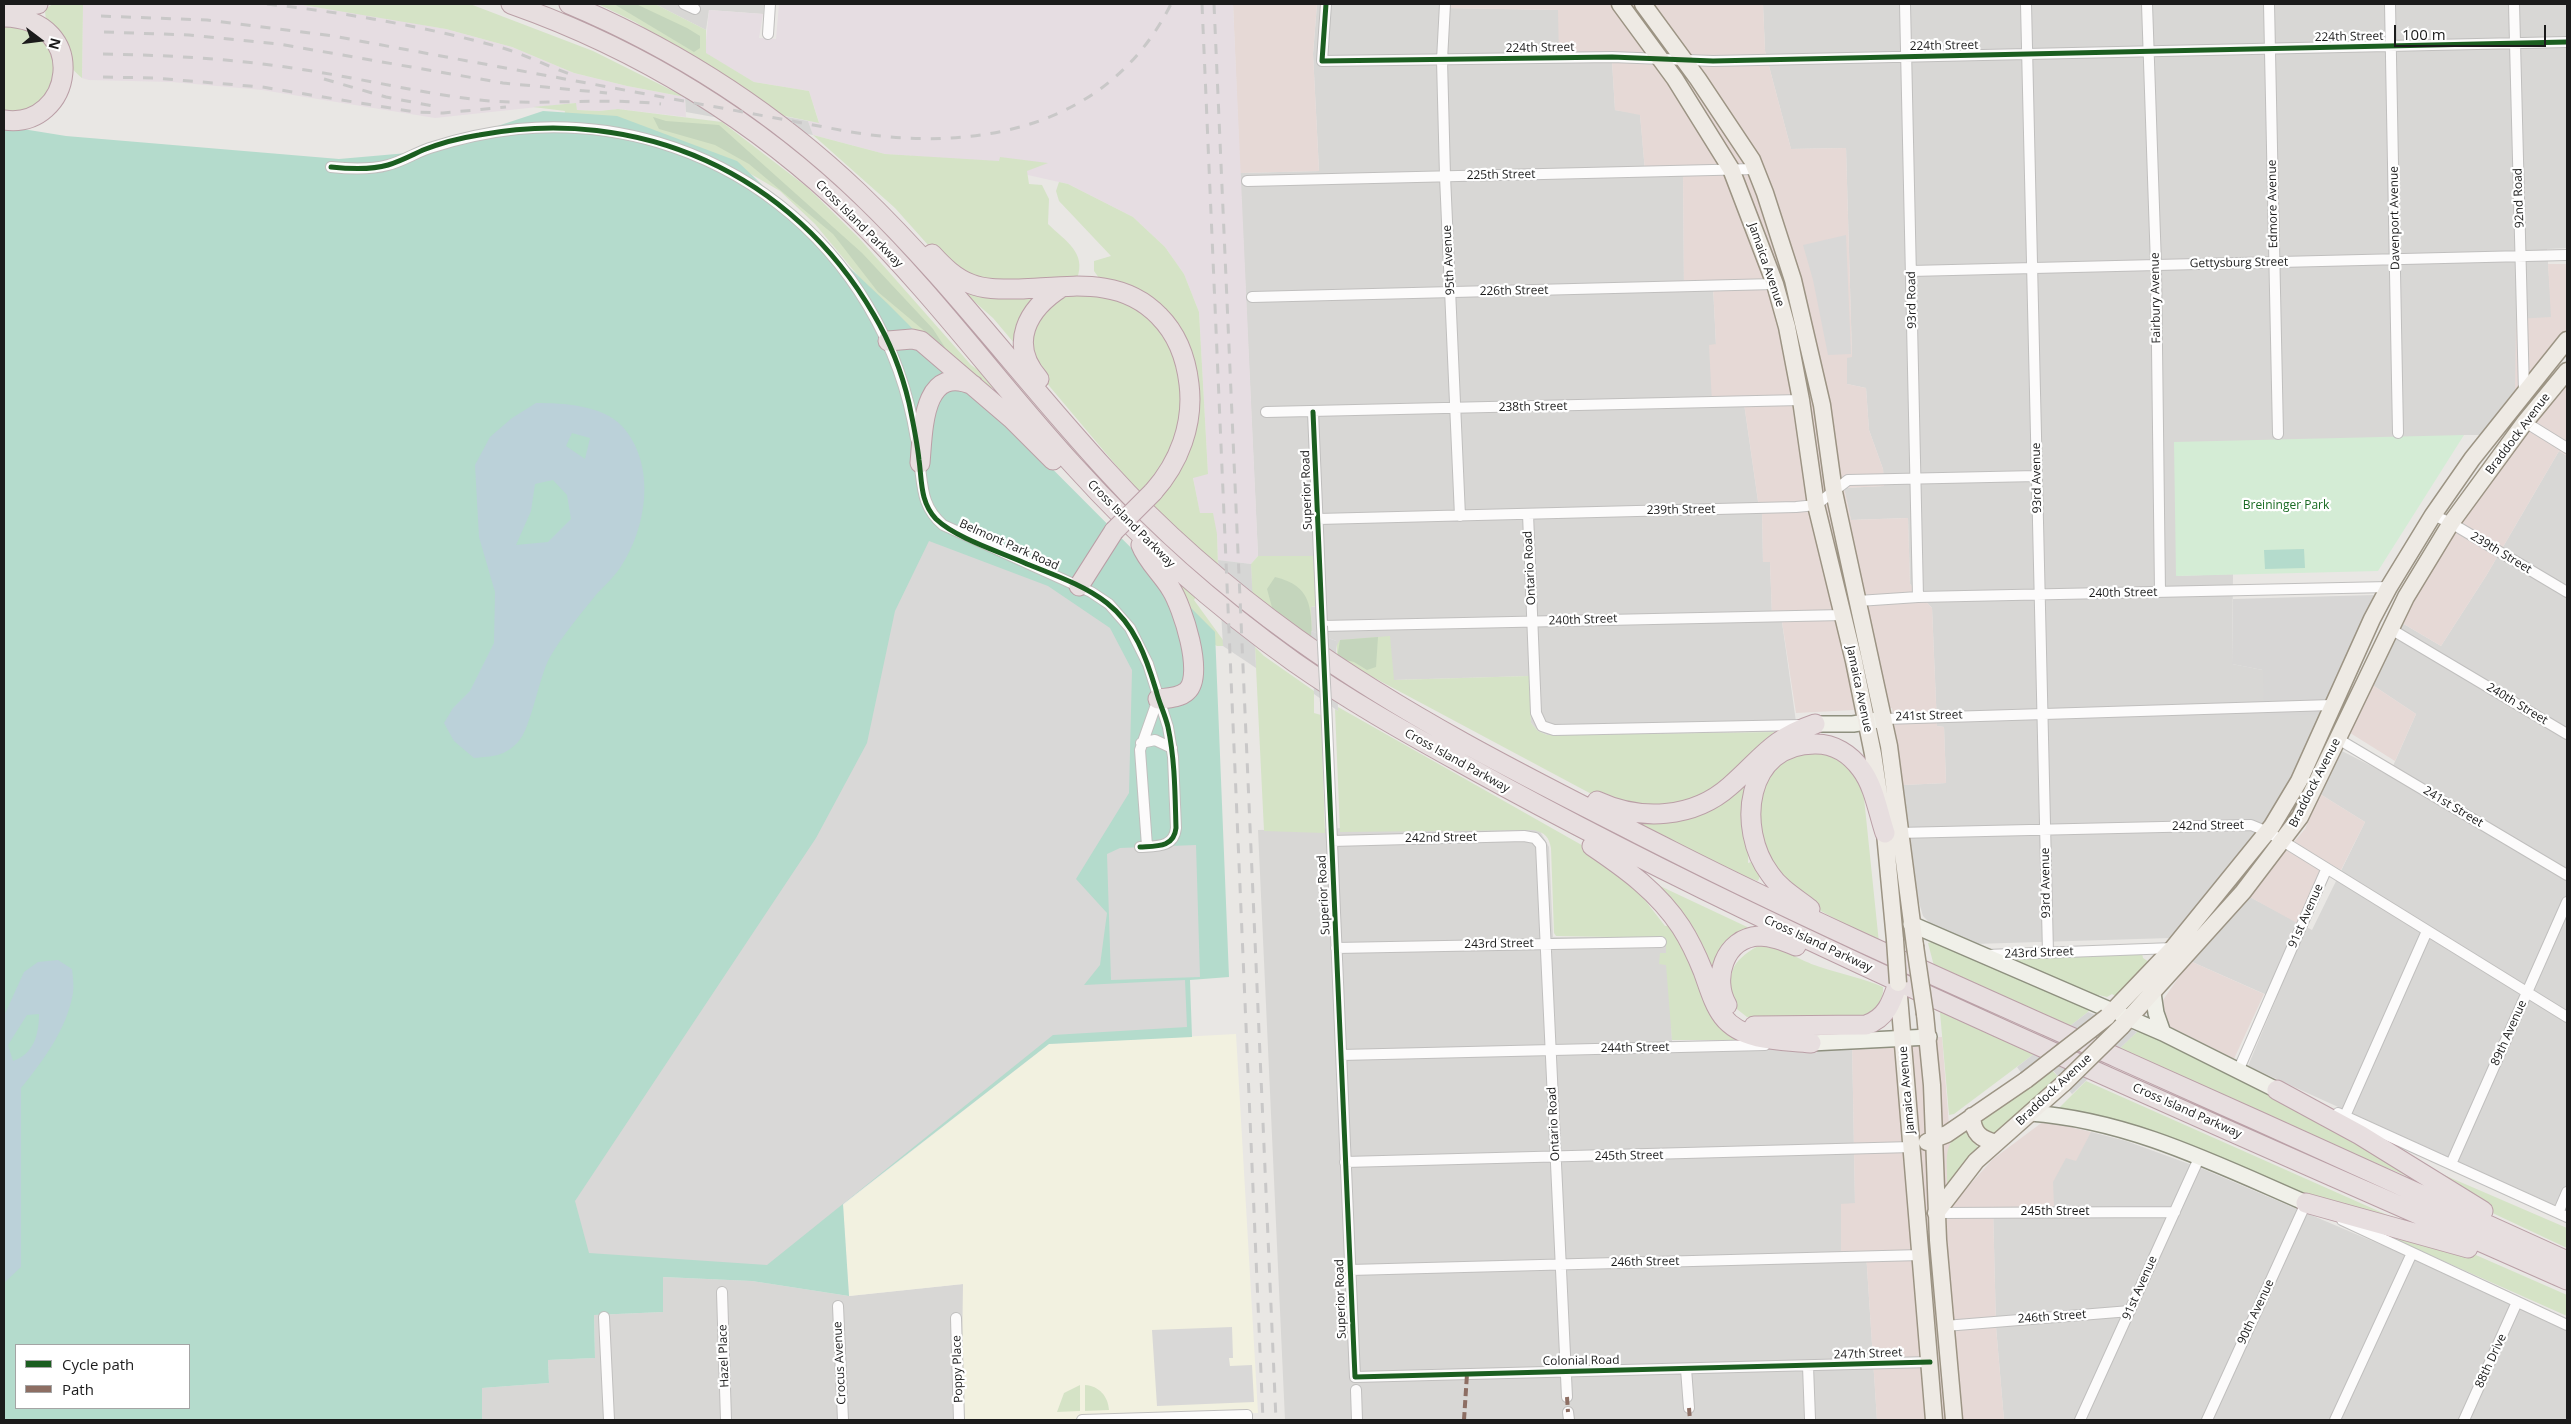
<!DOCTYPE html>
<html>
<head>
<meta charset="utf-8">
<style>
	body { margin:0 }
	#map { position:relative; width:2571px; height:1424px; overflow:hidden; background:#e9e7e4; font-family:"Open Sans",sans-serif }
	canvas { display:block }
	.frame { position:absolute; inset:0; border:5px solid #1b1b1b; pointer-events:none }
	.legend { position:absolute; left:15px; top:1344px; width:175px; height:65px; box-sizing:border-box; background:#fff; border:1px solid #a4a4a4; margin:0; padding:6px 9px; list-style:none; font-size:15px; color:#1b1b1b }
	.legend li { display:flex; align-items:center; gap:10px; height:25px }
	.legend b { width:25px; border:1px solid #a4a4a4 }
	.north { position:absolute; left:15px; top:15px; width:50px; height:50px; -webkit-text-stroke:4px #fff; paint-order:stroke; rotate:105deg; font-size:14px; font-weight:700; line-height:20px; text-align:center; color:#1b1b1b }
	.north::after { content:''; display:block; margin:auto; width:18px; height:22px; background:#1b1b1b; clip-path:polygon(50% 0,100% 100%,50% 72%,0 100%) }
	.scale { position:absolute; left:2394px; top:25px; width:152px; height:22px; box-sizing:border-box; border:2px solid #1b1b1b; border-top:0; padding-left:6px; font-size:15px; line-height:18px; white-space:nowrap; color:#1b1b1b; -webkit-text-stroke:4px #fff; paint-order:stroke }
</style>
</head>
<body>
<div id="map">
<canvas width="2571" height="1424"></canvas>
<div class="frame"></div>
<ul class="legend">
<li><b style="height:6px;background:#1b5e20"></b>Cycle path</li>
<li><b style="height:6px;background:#8d6e63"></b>Path</li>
</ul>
<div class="north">N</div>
<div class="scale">100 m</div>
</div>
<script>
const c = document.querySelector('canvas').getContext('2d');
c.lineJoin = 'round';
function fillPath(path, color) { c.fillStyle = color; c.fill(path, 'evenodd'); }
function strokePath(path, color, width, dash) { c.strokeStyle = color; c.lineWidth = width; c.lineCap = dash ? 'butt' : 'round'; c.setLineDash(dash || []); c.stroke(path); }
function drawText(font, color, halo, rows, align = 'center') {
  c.font = font + ' "Open Sans",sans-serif'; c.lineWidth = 4.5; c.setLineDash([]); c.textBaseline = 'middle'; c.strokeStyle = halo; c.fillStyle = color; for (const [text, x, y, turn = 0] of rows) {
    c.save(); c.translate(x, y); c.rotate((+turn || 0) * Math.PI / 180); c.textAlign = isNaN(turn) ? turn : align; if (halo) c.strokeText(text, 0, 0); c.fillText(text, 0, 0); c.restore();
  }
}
fillPath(new Path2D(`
	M655,4H764L763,14L709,10L706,30Z
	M1317,4H1445L1446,8L1559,10L1612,61L1615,110L1640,114L1645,171L1683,170L1684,287L1713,286L1716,345H1709L1744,403L1759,508H1762L1763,562H1770L1772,615H1781L1796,722L1778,732L1547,735L1538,731L1531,723L1529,676L1394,680L1337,645L1336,650V641L1311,631V607L1316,606L1258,556L1240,173L1319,171L1313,54Z
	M1763,4H2567V248L2547,249L2552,317L2515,393L2481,435H2464L2176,576L2233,574L2232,664L2263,670L2321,715L2285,799L2249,847L2170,938L1974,944L1935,928L1923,916L1918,899L1903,785L1946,783L1944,727L1937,726L1932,608L1910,584L1908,518L1851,520L1844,488L1884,486L1883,469L1869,430L1866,388L1847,384V357H1852L1846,148L1791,149L1765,51Z
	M2559,451L2567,456V1211L2248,1066L2276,999L2190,961L2248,896L2312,930L2365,822L2320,794L2342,751L2389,775L2416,714L2368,682L2397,620L2441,646L2486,576Z
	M1536,824L1549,847L1553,937H1668L1672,1041L1852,1039L1855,1203L1866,1252L1877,1420H1285L1258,830Z
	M2091,1132L2126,1141L2203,1169L2567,1324V1420H2004L1996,1327L1993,1207L2039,1166Z
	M662,1277L752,1281L849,1296L963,1284L964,1316L960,1420H482V1388L549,1383L548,1360L595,1358L594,1315L663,1312Z`), '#d8d7d5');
fillPath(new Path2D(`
	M1233,4H1317L1313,54L1319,171L1240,173Z
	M1445,4H1763L1765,51L1791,149L1846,148L1852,357L1847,358V384L1866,388L1869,430L1883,469L1884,486L1844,488L1851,520L1908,518L1910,584L1932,608L1937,726L1944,727L1946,783L1903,785L1892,708L1796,713L1781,615H1772L1770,562H1763L1762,509L1759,508L1744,403H1712L1709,345L1716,344L1713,286L1684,287L1683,171H1645L1640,115L1615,110L1612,61L1559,58L1558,10L1445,8Z
	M2548,264H2567V328L2515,393L2516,319L2551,317Z
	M2567,381V456L2559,451L2486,576L2441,646L2397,620L2443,545L2496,471Z
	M2368,682L2416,714L2395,761L2347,731Z
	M2320,794L2365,822L2341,870L2324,861L2297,923L2248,896L2305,829Z
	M2190,961L2264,994L2233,1061L2166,1026L2163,1000Z
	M1942,1037L1955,1201L1993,1159L2044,1121L2091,1132L2076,1161L2066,1158L2053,1182L2054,1206L1993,1207L1996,1327L2004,1420H1877L1866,1252L1841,1253V1204L1855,1203L1852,1039Z`), '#e6d9d6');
fillPath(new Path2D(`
	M83,4H297L375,16L446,29L512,47L574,73L627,86L685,97L686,117L618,109L599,111L577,110L575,103L435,118L262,90L172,82L89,80L82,78Z
	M779,4H1233L1258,556L1251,564L1218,560L1217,534L1200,514L1193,477L1208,473L1199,312L1184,274L1165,247L1133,217L1068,184L1001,169L927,157L885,154L813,135L808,121L819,122L809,91L754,82L705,53L709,10L763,14L759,38L776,39Z`), '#e6dde2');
fillPath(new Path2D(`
	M1236,1034L1258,1413L1052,1420H961L963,1284L849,1296L843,1205L1049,1044Z`), '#f2f1e0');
fillPath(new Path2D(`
	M2374,595L2321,715H2264L2263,670L2232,664L2233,599Z`), '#d7d6d5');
fillPath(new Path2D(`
	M53,4H83L82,78C64,63 45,32 45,9Z
	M297,4H470L593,51L685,97L627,86L574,73L512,47L446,29Z
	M598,4H655L706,30V53L754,82L809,91L819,123L780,115L743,89L635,22Z
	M12,20L53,47L57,72L50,93L33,109L4,116V21Z
	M576,103L577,110L599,111L618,109L722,122L807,187L859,238L971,365L981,372L994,387L988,389L893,313L869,289L815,224L780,191L725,159L564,118L565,111L533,107Z
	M813,135L885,154L999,161L1000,157L1048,163L1027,171L1029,184L1042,185L1049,199L1048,224C1065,241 1087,252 1077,279L987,284L945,264L895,208Z
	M1059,182L1068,184L1133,217L1165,247L1184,274L1199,312L1208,474L1193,478L1200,513H1213L1217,534L1218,566L1141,495L1040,375L1030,358L1032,325L1063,295L1088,291L1139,308L1171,342L1183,380V416L1156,502L1168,489L1167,486L1187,452L1181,337L1099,278L1094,271V261L1111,256L1059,201L1056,191Z
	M952,282L1039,293L1018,343H1014L993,318Z
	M1258,556H1313L1316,606L1311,607L1312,640L1252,595L1251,564Z
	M1169,574L1196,597L1194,600L1223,640V646H1217L1200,638Z
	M1390,636L1394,680L1529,676L1531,723L1538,731L1547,735L1778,732L1729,778L1696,801L1652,811L1612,805L1337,658V645L1340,640Z
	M1255,647L1264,656L1314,691V713L1321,715L1325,833L1264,831Z
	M1338,707L1594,852L1634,886L1665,926L1671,925L1745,1040H1672L1666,965L1659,964L1660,953H1666V938L1556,936L1554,933L1551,848C1549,837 1545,833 1534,830L1340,832L1335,709L1338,711Z
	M1825,751L1841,756L1859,780L1864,798L1879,943L1810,905L1777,879L1759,848L1755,810L1765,776L1792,753Z
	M1763,760L1749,843L1748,863L1754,861L1762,871L1758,881L1736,874L1614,813L1663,820Z
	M1660,886L1760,933L1713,970Z
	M1932,942L2090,1008L2088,1012L2070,1026L1934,966L1928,943Z
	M1758,946C1783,947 1798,960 1820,967C1841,974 1862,978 1883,987C1884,1003 1873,1011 1861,1020L1760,1022L1747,1017L1733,1006C1728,973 1729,963 1758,946Z
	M2142,953L2143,958L2149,962L2115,996L2112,994L2107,997L2099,995V1000L2000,958Z
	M1940,1012L2034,1054L1954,1114L1949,1115Z
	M2140,1029L2315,1114L2417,1178H2412L2307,1135L2119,1049Z
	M2051,1069L2060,1079L1998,1135L1989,1138L1979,1126L1983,1116Z
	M2086,1081L2403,1222L2294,1193L2058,1109Z
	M1965,1129L1968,1137L1979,1148L1949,1186L1947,1184C1948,1158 1941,1145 1965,1129Z
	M2400,1156L2567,1228V1248L2484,1209Z
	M2376,1231L2469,1252L2567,1295V1316Z
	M1080,1385V1411L1057,1412L1064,1393Z
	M1085,1385C1099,1386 1108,1396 1109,1410L1085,1411Z`), '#d5e3c6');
fillPath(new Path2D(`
	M614,4H636L687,28L700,36V48L694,52Z
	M653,117L666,121L719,125L862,253L933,329L946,349L878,292L833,234L749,164L715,145L659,129Z
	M1275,577C1312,586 1311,607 1312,640L1273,611L1267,589Z
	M1378,637L1376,667L1367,670L1354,662L1337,658L1340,640Z`), '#c4d5bc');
fillPath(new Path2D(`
	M2464,435L2378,571L2176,576L2174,442Z`), '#d4ecd5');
fillPath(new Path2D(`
	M543,111L617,116L737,161L888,304L1215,632L1229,977L1190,980L1192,1037L1049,1044L843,1204L849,1296L752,1281L663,1277V1312L594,1315L595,1358L548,1360L549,1383L482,1388V1420H4V126L66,136L339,159L419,152ZM16,1345H189V1408H16Z
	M2304,549L2305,568L2265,569L2264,550Z`), '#b4dbcc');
fillPath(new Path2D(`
	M1846,235L1851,354L1828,355L1813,280L1803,245Z
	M929,541L1048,586L1110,628L1132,670L1129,793L1076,879L1107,913L1100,965L1084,985L1185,980L1187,1027L1053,1035L767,1265L589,1253L575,1201L816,838L867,743L895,611Z
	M1196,845L1200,977L1111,980L1107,854L1120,848Z
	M1232,1327L1233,1358H1229L1230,1366L1252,1365L1254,1402L1157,1406L1152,1330Z`), '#d9d8d7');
fillPath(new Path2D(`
	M536,403C563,403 602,405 622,426C657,465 647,528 620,568C613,578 603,587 595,596C580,615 562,636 550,657C539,676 531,729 518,742C503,757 494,756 474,758L454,741L444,723L453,708L470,691L494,643L495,592L479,537L475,465L490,437L512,418ZM572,433L590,438L585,459L566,446ZM553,480L567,495L571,519L548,542L516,545L531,511L535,484Z
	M58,960L72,969C73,977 74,986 73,993C67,1029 43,1061 21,1088V1267L4,1283V1016L24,972L38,962ZM39,1014C39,1034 34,1054 13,1061L8,1045L27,1015Z`), '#bbd1d9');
fillPath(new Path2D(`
	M685,97L808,121L813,135L686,112Z
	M1218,560L1251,564L1256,668L1223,646Z
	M1311,631L1336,641L1338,711L1314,694Z
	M2088,1012L2137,1032L2072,1094L2052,1069L2030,1085L2017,1067ZM2095,1037L2098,1039L2069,1069L2060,1064Z`), '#d6d6d5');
const street = new Path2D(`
	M684,4L695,9
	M1326,4L1322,61L1612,57L1713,61L2567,42
	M1445,4L1442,60L1445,176L1460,516
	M1905,4L1918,597
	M2026,4L2048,953
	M2147,4L2156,265L2160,592
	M2269,4L2278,434
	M2390,4L2398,433
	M2514,4L2524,392
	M768,34L770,4
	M331,167C350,169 370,170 388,165C404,161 418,151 433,147C461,138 490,132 518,129C714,111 885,245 916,439
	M1247,181L1755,169
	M1911,271L2567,255
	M1252,297L1775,284
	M1266,412L1801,400
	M1313,412L1322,626L1843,615
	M2525,422L2567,448
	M919,460C923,486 921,506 943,525L1091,592L1109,604L1130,628L1148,664L1168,727L1173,757L1176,828C1174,848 1156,846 1140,847
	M1528,514L1536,713L1542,726L1554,730L1802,725
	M2433,515L2451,523L2567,592
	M1318,519L1796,507L1816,505L1848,480L2037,476
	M1858,601L1918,597L2389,587
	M2389,628L2567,734
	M1326,703L1355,1377L1930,1362
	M1884,719L2332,705
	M2338,739L2567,875
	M1141,743L1155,740L1172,748
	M1897,833L2251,825L2268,832L2567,1017
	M1332,841L1524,836L1535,838L1541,845L1567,1397
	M1147,846L1140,750L1158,699
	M1336,948L1661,942
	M1986,955L2173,948
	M1341,1055L1765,1045
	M2238,1071L2326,870
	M2338,1113L2567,1217
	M2345,1116L2427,931
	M1345,1162L1912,1147
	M2451,1164L2567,902
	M1936,1213L2175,1212
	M2558,1213L2567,1192
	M2342,1220L2567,1325
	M1350,1270L1921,1255
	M722,1292L726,1420
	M838,1306L843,1420
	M604,1317L609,1420
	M956,1318L959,1420
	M1945,1326L2130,1311
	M1808,1366L1810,1419
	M1686,1369L1689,1408
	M1356,1390L1357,1420
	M1568,1412L1569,1420
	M1082,1420L1247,1415V1420
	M2080,1420L2200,1156
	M2207,1420L2306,1203L2308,1205
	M2335,1420L2412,1253
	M2464,1420L2517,1302`);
const secondary = new Path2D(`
	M1815,724H1853L1884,719
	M1911,924L2163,1033L2277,1090
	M2153,993L2156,1013L2163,1033
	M1811,1043L1929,1037
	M2030,1113C2129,1120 2216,1164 2306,1203`);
const primary = new Path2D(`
	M1620,4L1675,79L1731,169L1775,284L1787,327L1801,400L1816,505L1854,661L1873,754L1885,833L1895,940
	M1643,4L1698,79L1752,160L1765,193L1793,280L1822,405L1834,492L1889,746L1915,946
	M1898,984L1934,1420
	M1925,1014L1932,1085L1938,1240L1954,1420
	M2107,1017L2173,948L2272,826L2299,781L2372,619L2389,587L2433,515L2472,459L2567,340
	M2122,1026L2243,892L2300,817L2406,597L2451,523L2525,422L2567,371
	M1972,1116C1973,1134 1981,1139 1996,1143
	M1927,1142L1947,1134L2026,1080
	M1936,1213L1976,1161L2064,1083`);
const highway = new Path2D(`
	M511,4C639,49 757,121 854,216C933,293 999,384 1074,466C1140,539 1214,605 1294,662C1348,700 1405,732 1463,764C1571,824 1680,879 1792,932C2048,1053 2308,1165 2567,1280
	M569,4C676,49 775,113 859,193C949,279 1023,380 1107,471C1163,533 1228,589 1296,638C1413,722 1544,786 1672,851C1818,925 1969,991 2118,1058C2268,1125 2418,1193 2567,1261
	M5,10L38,4
	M4,17C92,19 73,130 4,120
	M932,254C943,266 955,278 971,284C986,290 1003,289 1019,289C1069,287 1121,276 1159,316C1178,335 1186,358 1189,384C1194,424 1179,463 1153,492
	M888,341L912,339L921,341L1012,419L1053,460
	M1039,379C1008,344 1027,309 1062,287
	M920,463C923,431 922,363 973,385
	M1141,545C1147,561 1162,574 1171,589C1182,606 1205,675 1187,691C1180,698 1167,698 1158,699
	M1079,586L1114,531
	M1597,801C1640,821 1693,819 1730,786C1762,758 1771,739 1815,724
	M1592,846C1626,869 1658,892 1681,927C1690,941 1697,956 1703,971C1715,1004 1719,1028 1758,1037C1775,1041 1793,1041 1811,1043
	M1810,909C1796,898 1780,889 1770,874C1736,829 1745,743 1816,744C1834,744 1850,754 1861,769C1874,786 1878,812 1885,833
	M1727,1005C1712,979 1724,938 1759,936C1772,936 1784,941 1796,946
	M1754,1026L1866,1025C1887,1018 1892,1001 1898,983
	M2277,1090L2360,1135L2483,1211
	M2306,1203L2468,1248`);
strokePath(street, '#c0bfbe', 12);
strokePath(secondary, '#8e907f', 18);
strokePath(primary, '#9c9484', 19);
strokePath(highway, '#ba9fa6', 21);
strokePath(street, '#fcfbfb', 10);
strokePath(secondary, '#f0f0e9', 15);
strokePath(primary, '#eeeae4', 16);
strokePath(highway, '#e7dedf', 19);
strokePath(new Path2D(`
	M267,4C347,13 429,27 506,49C528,56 549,67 570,74
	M1202,4L1263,1420
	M1214,4L1276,1420
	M101,16L207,20L333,36L851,132C977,153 1109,128 1171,4
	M104,32L189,35L279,44L503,83L607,93
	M103,54C169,55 234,59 299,69C360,78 419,93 479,100C540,106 600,97 661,104
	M103,77L154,78L262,87L415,112L443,113L506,107
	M324,79L386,97L438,107`), '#c9c8c8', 3, [10, 10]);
const streetBridge = new Path2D(`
	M1322,626L1326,703`);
const primaryBridge = new Path2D(`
	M1895,940L1898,983
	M1915,946L1925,1014
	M2026,1080L2107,1017
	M2064,1083L2122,1026`);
const highwayBridge = new Path2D(`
	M1114,531L1153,492`);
strokePath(streetBridge, '#c0bfbe', 12, []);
strokePath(primaryBridge, '#9c9484', 19, []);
strokePath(highwayBridge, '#ba9fa6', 21, []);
strokePath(streetBridge, '#fcfbfb', 10);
strokePath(primaryBridge, '#eeeae4', 16);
strokePath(highwayBridge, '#e7dedf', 19);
strokePath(new Path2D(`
	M1567,1397L1568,1412
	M1689,1408L1690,1420
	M1464,1420L1467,1374`), '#8d6e63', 4, [8, 4]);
strokePath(new Path2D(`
	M1326,4L1322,61L1612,57L1713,61L2567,42
	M331,167C350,169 371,170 388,165C401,161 412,155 423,150C441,143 460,138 479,135C639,105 792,173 874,315C890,342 902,373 909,403C913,422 917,441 919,460C922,481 920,502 936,519C957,539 1001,552 1027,564C1054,575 1084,585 1107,603C1135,625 1146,657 1156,690C1159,703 1165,714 1168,727C1175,760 1175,794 1176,828C1174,848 1156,846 1140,847
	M1313,412L1355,1377L1930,1362`), '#1b5e20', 5);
drawText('12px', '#1b1b1b', '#fff', [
	["224th Street",2349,37,-1],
	["224th Street",1944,46,-1],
	["224th Street",1540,48,-1],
	["225th Street",1501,175,-1],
	["92nd Road",2519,198,-92],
	["Edmore Avenue",2273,204,-91],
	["Davenport Avenue",2395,218,-91],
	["Cross Island Parkway",859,224,45],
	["95th Avenue",1449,260,-93],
	["Gettysburg Street",2239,263,-1],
	["Jamaica Avenue",1766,265,71],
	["226th Street",1514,291,-1],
	["Fairbury Avenue",2156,298,-91],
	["93rd Road",1912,300,-91],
	["238th Street",1533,407,-1],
	["Braddock Avenue",2518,434,-53],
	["93rd Avenue",2037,478,-91],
	["Superior Road",1307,490,-92],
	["239th Street",1681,510,-1],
	["Cross Island Parkway",1131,524,45],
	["Belmont Park Road",1009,545,24],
	["239th Street",2501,553,31],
	["Ontario Road",1530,568,-93],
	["240th Street",2123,593,-1],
	["240th Street",1583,620,-2],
	["Jamaica Avenue",1859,689,78],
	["240th Street",2517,704,31],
	["241st Street",1929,716,-2],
	["Cross Island Parkway",1457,761,29],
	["Braddock Avenue",2315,783,-63],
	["241st Street",2453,807,31],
	["242nd Street",2208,826,-1],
	["242nd Street",1441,838,-1],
	["93rd Avenue",2046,883,-91],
	["Superior Road",1324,895,-93],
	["91st Avenue",2306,916,-66],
	["243rd Street",1499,944,-1],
	["Cross Island Parkway",1818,944,25],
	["243rd Street",2039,953,-2],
	["89th Avenue",2509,1033,-66],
	["244th Street",1635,1048,-1],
	["Jamaica Avenue",1907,1090,-95],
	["Braddock Avenue",2054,1090,-43],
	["Cross Island Parkway",2187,1111,24],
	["Ontario Road",1554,1124,-93],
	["245th Street",1629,1156,-1],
	["245th Street",2055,1212],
	["246th Street",1645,1262,-1],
	["91st Avenue",2140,1288,-66],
	["Superior Road",1341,1299,-92],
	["90th Avenue",2256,1312,-65],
	["246th Street",2052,1317,-4],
	["247th Street",1868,1354,-2],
	["Hazel Place",724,1356,-92],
	["Colonial Road",1581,1361,-1],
	["88th Drive",2491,1361,-65],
	["Crocus Avenue",840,1363,-93],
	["Poppy Place",958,1369,-92]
]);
drawText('12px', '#186a21', '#fff', [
	["Breininger Park",2286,506]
]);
</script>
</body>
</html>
